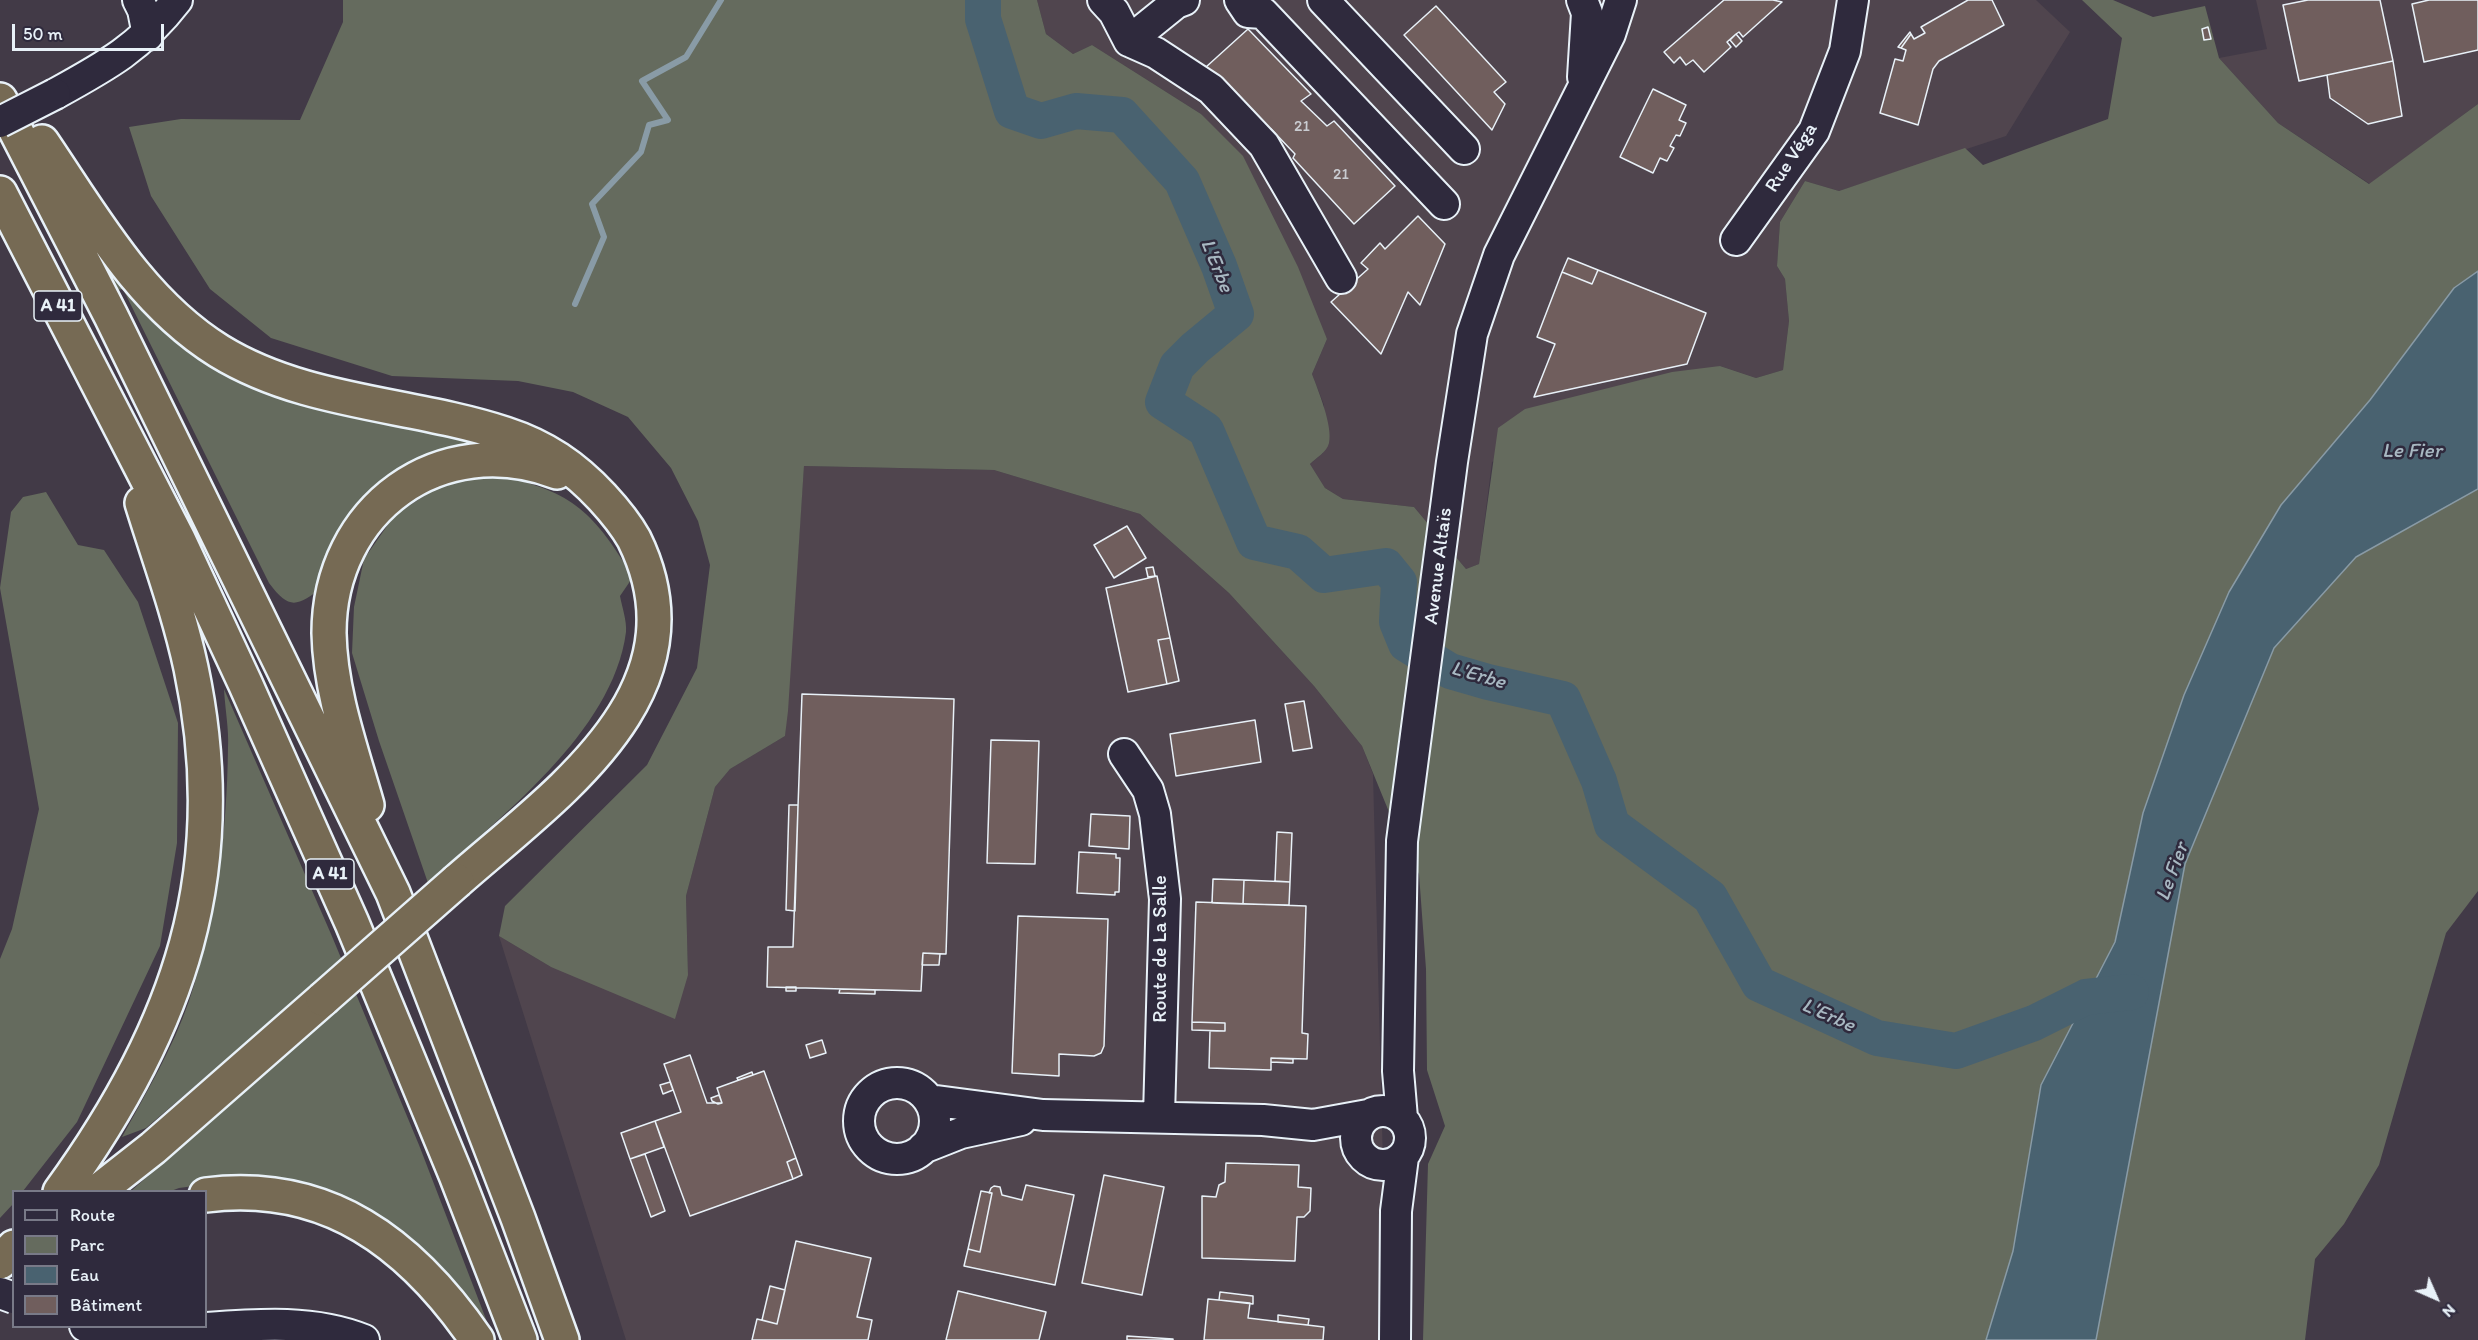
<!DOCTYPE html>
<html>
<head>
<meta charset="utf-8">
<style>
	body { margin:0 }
	#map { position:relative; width:2478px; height:1340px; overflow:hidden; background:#423a47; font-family:Itim,sans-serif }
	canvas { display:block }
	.legend { position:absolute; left:12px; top:1190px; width:195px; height:138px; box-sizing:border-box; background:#2f2a3d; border:2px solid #797a88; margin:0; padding:8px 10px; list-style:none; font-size:18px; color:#e8f1f8 }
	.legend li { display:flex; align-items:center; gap:12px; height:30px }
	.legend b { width:30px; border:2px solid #797a88 }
	.north { position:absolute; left:2406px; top:1268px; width:60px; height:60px; -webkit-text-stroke:4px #2f2a3d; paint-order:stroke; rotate:135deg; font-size:16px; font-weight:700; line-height:24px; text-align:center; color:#e8f1f8 }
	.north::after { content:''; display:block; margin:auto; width:21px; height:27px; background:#e8f1f8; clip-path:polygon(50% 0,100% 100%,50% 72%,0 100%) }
	.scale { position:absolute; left:12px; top:24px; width:152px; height:27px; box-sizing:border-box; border:3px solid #e8f1f8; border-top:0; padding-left:8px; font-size:18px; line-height:21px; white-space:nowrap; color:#e8f1f8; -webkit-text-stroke:4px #2f2a3d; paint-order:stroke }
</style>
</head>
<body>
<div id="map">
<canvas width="2478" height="1340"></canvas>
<ul class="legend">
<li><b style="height:8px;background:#2f2a3d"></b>Route</li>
<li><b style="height:16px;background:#656b5e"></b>Parc</li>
<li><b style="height:16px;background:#496270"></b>Eau</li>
<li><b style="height:16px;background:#705e5d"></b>Bâtiment</li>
</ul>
<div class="north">N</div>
<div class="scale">50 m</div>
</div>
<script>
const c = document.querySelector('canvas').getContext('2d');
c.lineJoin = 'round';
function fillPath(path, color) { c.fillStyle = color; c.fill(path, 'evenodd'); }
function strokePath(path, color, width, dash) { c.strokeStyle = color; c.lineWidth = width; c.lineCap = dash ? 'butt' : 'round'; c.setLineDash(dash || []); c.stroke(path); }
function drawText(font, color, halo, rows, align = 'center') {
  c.font = font + ' Itim,sans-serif'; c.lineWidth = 5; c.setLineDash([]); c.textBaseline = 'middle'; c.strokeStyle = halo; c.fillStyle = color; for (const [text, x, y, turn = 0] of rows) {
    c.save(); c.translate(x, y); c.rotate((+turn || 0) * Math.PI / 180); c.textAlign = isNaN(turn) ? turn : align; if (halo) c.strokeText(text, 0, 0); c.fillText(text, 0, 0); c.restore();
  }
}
fillPath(new Path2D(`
	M1037,0H2036L2070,32L2006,136L1839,191L1805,181L1780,222L1777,266L1785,279L1789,321L1783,370L1756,378L1720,366L1492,462L1479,564L1466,569L1414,507L1343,499L1325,488L1310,464L1323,453L1324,405L1312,374L1327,339L1201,114L1092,45L1073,54L1046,34Z
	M2256,0H2478V104L2370,184L2278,123L2219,58L2267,49Z
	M804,466L994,470L1140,514L1229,593L1314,686L1362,746L1373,774L1385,1242L1380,1340H626L499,936L551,967L688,975L686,896L715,787L730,769L785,736Z`), '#50454e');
fillPath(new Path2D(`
	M343,0H1037L1046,34L1073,54L1092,45L1201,114L1243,156L1298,267L1327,339L1312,374C1318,390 1333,426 1329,443C1327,452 1316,458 1310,464L1325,488L1343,499L1414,507L1466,569L1479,564L1498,428L1525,409L1672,372L1720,366L1756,378L1783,370L1789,321L1785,279L1777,266L1780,222L1805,181L1839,191L1965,148L1983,165L2108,119L2122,38L2082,0H2113L2153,17L2205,6L2219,58L2278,123L2369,184L2478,104V271L2454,288L2370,400L2281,505L2184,695L2143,813L2115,942L2041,1085L2013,1251L1986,1340H1423L1428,1164L1445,1126L1427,1070L1426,969L1419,874L1396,829L1362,746L1314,686L1229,593L1140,514L994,470L804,466L788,711L785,736L730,769L715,787L686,896L688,975L675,1019L551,967L499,936L505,906L647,765L697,668L710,565L698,521L671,468L628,417L573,392L518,381L392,376L271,338L210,289L151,196L129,127L181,119L300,120L343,22Z
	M82,223L199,349L509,445L426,461L323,587C297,606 290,611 269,583L123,289L117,290Z
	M500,476C574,492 594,513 633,577L620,596C622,607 627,621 626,632C613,733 498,818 428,883L379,741L352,653L354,607L364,559L394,516L440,485L472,477Z
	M2478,489V891L2446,933L2379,1165L2344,1224L2315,1259L2305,1340H2096L2185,864L2274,648L2356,557Z
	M46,492L78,545L104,550L138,602L178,723L177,843L160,946L77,1122L23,1191L14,1192L13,1204L0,1218V959L12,929L39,809L0,588L11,512L23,497Z
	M224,689L331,934L419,1145L494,1340H491L451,1285L246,1179L179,1188L171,1191H131L337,1009L317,982L146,1128L122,1137C146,1093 173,1048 189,1001C216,921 227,833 228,748C229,729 225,709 224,689Z`), '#656b5e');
const water = new Path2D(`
	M2478,271V489L2356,557L2274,648L2185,864L2096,1340H1986L2013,1251L2041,1085L2115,942L2143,813L2184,695L2229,592L2281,505L2370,400L2454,288Z`);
fillPath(water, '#496270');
strokePath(water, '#899ba6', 1.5);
strokePath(new Path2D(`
	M575,304L604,237L592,204L641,152L649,125L668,120L642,81L686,57L721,0`), '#899ba6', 6);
strokePath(new Path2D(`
	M983,0V19L1012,111L1041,121L1076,111L1122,115L1182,181L1219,266L1236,314L1195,348L1177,366L1163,402L1206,430L1254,542L1298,552L1324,575L1386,566L1399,582L1397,622L1406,644L1450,671L1488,682L1563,699L1599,781L1612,825L1710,897L1759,984L1877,1038L1956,1051L2034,1023L2086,997L2131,992`), '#496270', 36);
const building = new Path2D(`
	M1724,0H1773L1782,2L1743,37L1739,32L1736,34L1727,42L1731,47L1704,72L1693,60L1686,65L1680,57L1674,63L1664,52Z
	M1968,0H1992L2004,25L1939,61L1933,69L1918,125L1880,113L1895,59L1903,61L1906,50L1901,48L1911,34L1914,39L1925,33L1921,27Z
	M2308,0H2380L2393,61L2299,81L2283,5Z
	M2429,0H2478V50L2424,62L2412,4Z
	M1436,6L1506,82L1494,92L1505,104L1492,130L1404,35Z
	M2208,27L2211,39L2204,40L2202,29Z
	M1248,29L1311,94L1301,101L1327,126L1334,121L1395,186L1354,224L1293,158L1295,154L1271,129L1268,132L1206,67Z
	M1910,32L1911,34L1901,48L1898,47Z
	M1736,34L1742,41L1736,47L1730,40Z
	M2393,61L2402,116L2368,124L2330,98L2327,75Z
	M1653,89L1686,105L1679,120L1686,123L1680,136L1676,135L1670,146L1674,148L1667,161L1660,158L1653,173L1620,157Z
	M1418,216L1445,244L1420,305L1408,292L1381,354L1331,302L1368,269L1361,263L1380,243L1385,249Z
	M1568,258L1598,270L1592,284L1562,272Z
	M1598,270L1706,313L1687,364L1534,397L1555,344L1537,337L1562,272L1592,284Z
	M1127,526L1146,558L1114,578L1094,545Z
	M1153,567L1155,576L1148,577L1146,568Z
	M1157,576L1170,638L1158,640L1167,684L1128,692L1106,588Z
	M1170,638L1179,681L1167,684L1158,640Z
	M802,694L954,699L946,954L923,953L921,991L767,987L768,947H793Z
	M1304,701L1312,748L1293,751L1285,704Z
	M1255,720L1261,762L1176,776L1170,734Z
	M991,740L1039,741L1035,864L987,863Z
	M789,805H798L795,911L786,910Z
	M1091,814L1130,816L1129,849L1089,846Z
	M1277,832L1292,833L1290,882L1275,881Z
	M1079,852L1116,854V858H1120L1119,892H1115V895L1077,893Z
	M1213,879L1244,880L1243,904L1212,903Z
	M1244,880L1290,882L1289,905L1243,904Z
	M1196,902L1306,906L1302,1033L1308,1034L1307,1059L1271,1058V1070L1209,1068L1210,1031H1225V1023L1192,1022Z
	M1018,916L1108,919L1104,1046L1101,1053L1094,1056L1059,1054V1076L1012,1073Z
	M923,953L940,954L939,965H922Z
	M786,987H796V991H786Z
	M840,989L875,990V994L839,993Z
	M1192,1022L1225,1023V1031L1192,1030Z
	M822,1040L826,1053L810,1058L806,1045Z
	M690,1055L707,1103H722L717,1088L764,1071L796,1158L787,1162L793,1179L690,1216L655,1121L681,1112L664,1064Z
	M1271,1058L1293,1059V1063L1271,1062Z
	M752,1072L753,1075L738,1080L737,1078Z
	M670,1082L673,1090L663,1094L660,1085Z
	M719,1095L722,1103L718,1104L712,1101L711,1098Z
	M655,1121L664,1147L630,1159L621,1133Z
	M645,1154L665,1211L651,1217L630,1159Z
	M796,1158L802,1175L793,1179L787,1162Z
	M1226,1163L1299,1165L1298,1187L1311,1188L1310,1211L1304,1217H1297L1295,1261L1202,1258V1196L1216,1197L1219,1185L1225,1182Z
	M1104,1175L1164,1187L1142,1295L1082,1283Z
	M1026,1185L1074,1195L1055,1285L964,1266L968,1249L980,1252L992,1193H989L991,1188L994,1186L1000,1187L1002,1195L1022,1200Z
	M981,1191L992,1193L980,1252L968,1249Z
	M796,1241L871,1258L857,1317L872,1320L868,1340H752L757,1319L777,1324Z
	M770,1286L785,1290L777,1324L762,1320Z
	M958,1291L1046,1312L1039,1340H946Z
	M1220,1292L1253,1296V1304L1219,1300Z
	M1208,1299L1250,1303L1248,1318L1324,1327L1323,1340H1204Z
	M1278,1315L1309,1319L1308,1325L1278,1322Z
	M1127,1336L1173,1339V1340H1127Z`);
fillPath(building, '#705e5d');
strokePath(building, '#e8f1f8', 1.5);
const minor = new Path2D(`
	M138,0L143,10L148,35
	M1103,0L1114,12L1129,41L1156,53L1211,89L1264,145L1341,278
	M1240,0L1248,12L1263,13L1444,204
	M1323,0L1464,149
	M1582,0L1587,13L1583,77
	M1129,41L1176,3L1184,0
	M55,94C106,66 141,47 177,0
	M1736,240L1814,131L1845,51L1853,0
	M1124,754L1148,790L1155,814L1165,899L1159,1116
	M859 1121a38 38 0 1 1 76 0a38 38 0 1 1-76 0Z
	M929,1100L1043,1115L1263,1120L1313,1125L1368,1115
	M1356 1138a27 27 0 1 1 54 0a27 27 0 1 1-54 0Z
	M1402,1118L1398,1071L1402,841L1452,462L1472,334L1499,255L1610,34L1621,0
	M923,1148L961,1133L1021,1120
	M85,1326C103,1333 125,1331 144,1331C216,1331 295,1312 364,1340
	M1395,1340L1396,1211L1403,1157`);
const highway = new Path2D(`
	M0,100L111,316L393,893L518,1218L562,1340
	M42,142C93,217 140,302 219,351C305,404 411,403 505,434C545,447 574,467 602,497C614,510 625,523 634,539C709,691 557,793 457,881
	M0,193L178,539L245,683L352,923L456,1175L520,1340
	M367,805C351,749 330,691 329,633C329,509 440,428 557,472
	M60,1192C179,1028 234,871 191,668C179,612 159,558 142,503
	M97,1192L153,1148L323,999
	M206,1195C328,1180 411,1244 477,1340
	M0,1262L14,1247`);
strokePath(minor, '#e8f1f8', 34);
strokePath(highway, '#e8f1f8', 38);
strokePath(minor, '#2f2a3d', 30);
strokePath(highway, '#766a54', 33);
const minorBridge = new Path2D(`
	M0,122L55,94
	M0,1293L14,1298`);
const highwayBridge = new Path2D(`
	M323,999L457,881`);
strokePath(minorBridge, '#e8f1f8', 34, []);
strokePath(highwayBridge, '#e8f1f8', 38, []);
strokePath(minorBridge, '#2f2a3d', 30);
strokePath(highwayBridge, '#766a54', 33);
drawText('16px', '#caccd1', null, [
	["21",1302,127],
	["21",1341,175]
]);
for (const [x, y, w] of [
	[58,306,48],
	[330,874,48]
]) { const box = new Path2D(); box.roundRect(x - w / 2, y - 15, w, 30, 4.5); c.fillStyle = '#2f2a3d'; c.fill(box); strokePath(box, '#e8f1f8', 1.5); }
drawText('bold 18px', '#e8f1f8', null, [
	["A 41",58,306],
	["A 41",330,874]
]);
drawText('20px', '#e8f1f8', '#2f2a3d', [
	["Rue Véga",1792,158,-57],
	["Avenue Altaïs",1439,566,-83],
	["Route de La Salle",1161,949,-90]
]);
drawText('italic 21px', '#a8b8c2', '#2f2a3d', [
	["L'Erbe",1216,266,68],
	["Le Fier",2412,452],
	["L'Erbe",1478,676,16],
	["Le Fier",2173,872,-70],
	["L'Erbe",1828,1016,24]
]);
</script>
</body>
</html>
